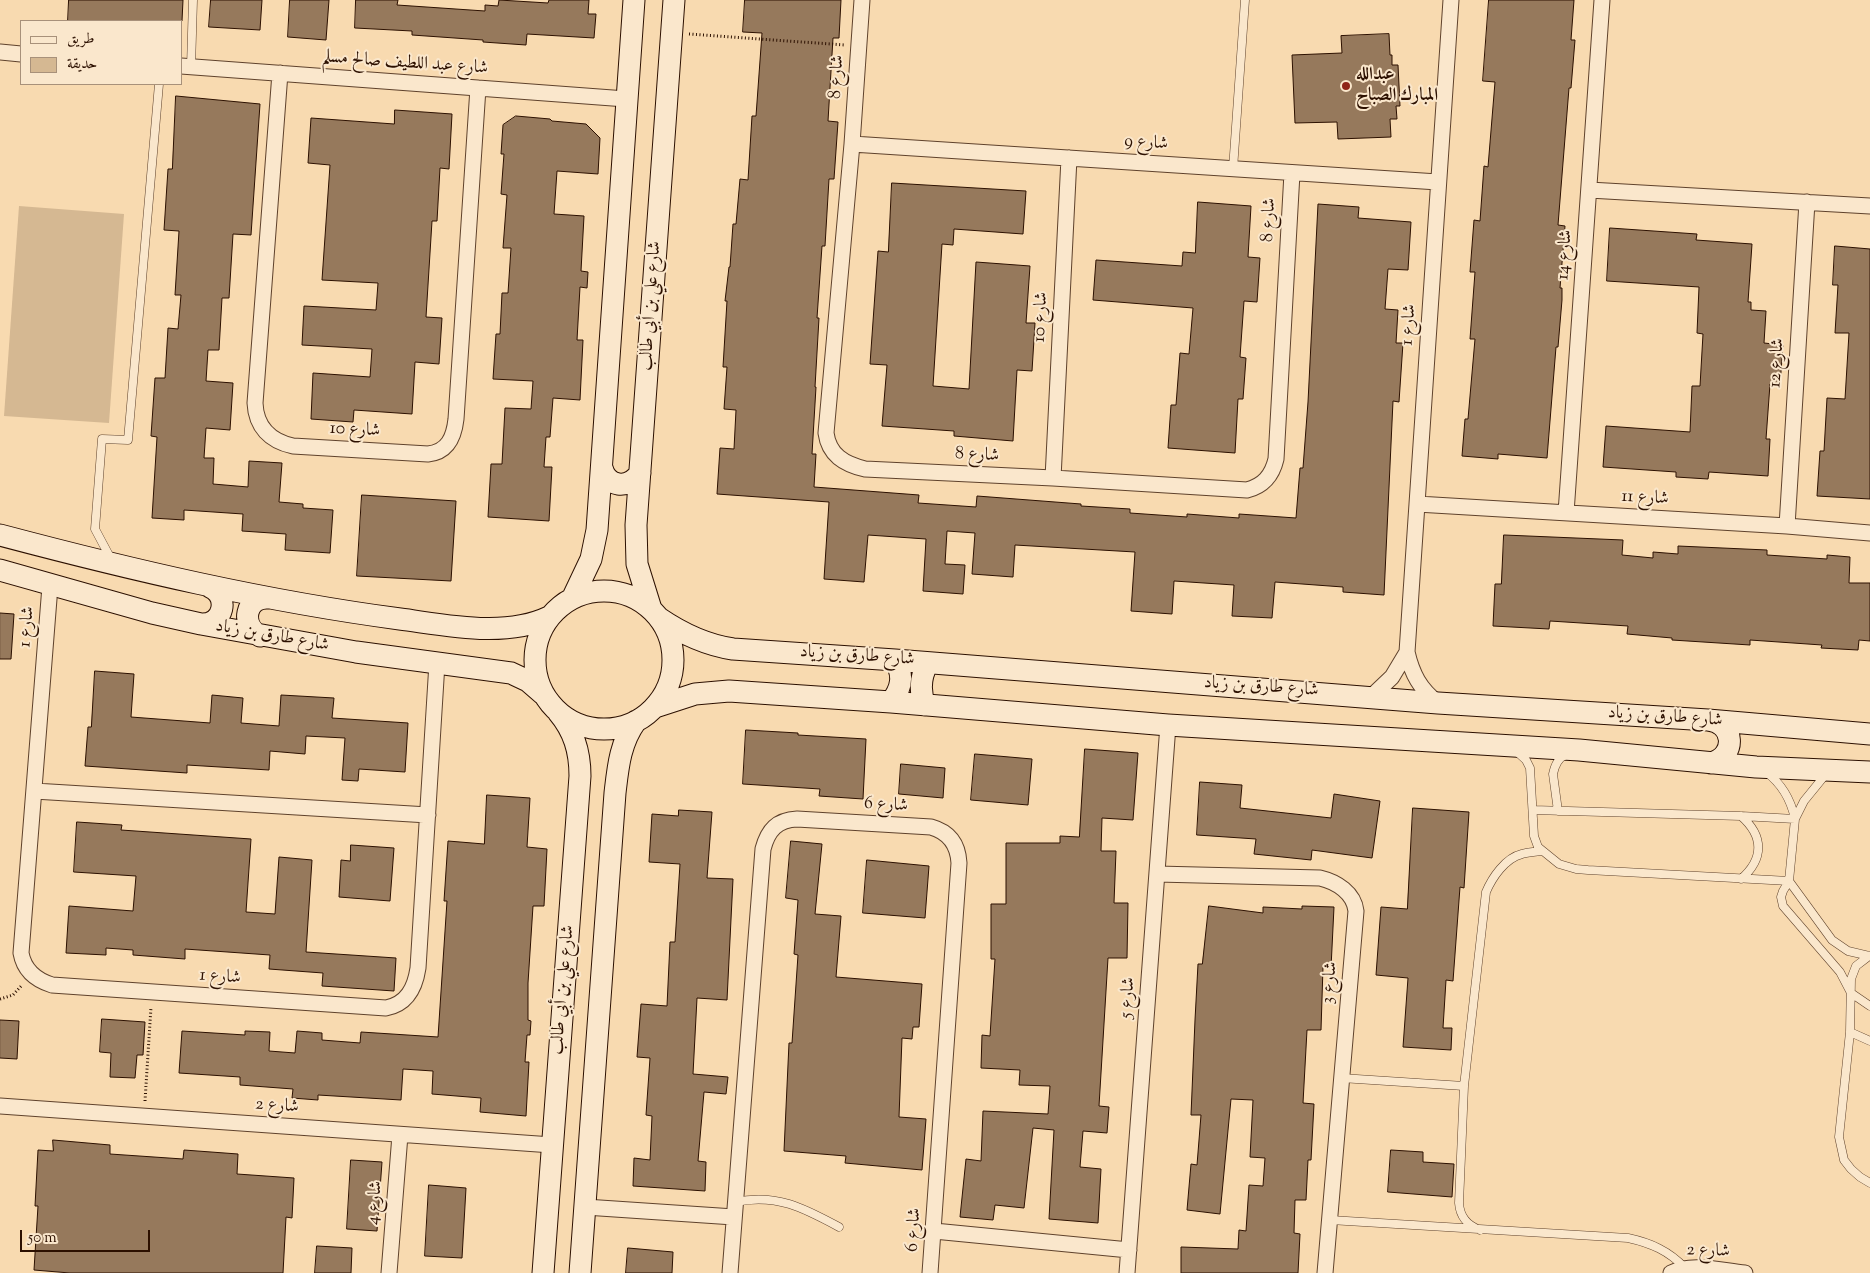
<!DOCTYPE html>
<html>
<head>
<meta charset="utf-8">
<style>
	body { margin:0 }
	#map { position:relative; width:1870px; height:1273px; overflow:hidden; background:#f8dab0; font-family:"Sorts Mill Goudy",Amiri,serif }
	canvas { display:block }
	.legend { position:absolute; left:20px; top:20px; width:162px; height:65px; box-sizing:border-box; background:#fae7cc; border:1px solid #a8917a; margin:0; padding:6px 9px; list-style:none; font-size:15px; color:#2c1000 }
	.legend li { display:flex; align-items:center; gap:10px; height:25px }
	.legend b { width:25px; border:1px solid #a8917a }
	.scale { position:absolute; left:20px; top:1230px; width:130px; height:22px; box-sizing:border-box; border:2px solid #2c1000; border-top:0; padding-left:6px; font-size:15px; line-height:18px; white-space:nowrap; color:#2c1000; -webkit-text-stroke:4px #fae7cc; paint-order:stroke }
</style>
</head>
<body>
<div id="map">
<canvas width="1870" height="1273"></canvas>
<ul class="legend">
<li><b style="height:6px;background:#fae7cc"></b>طريق</li>
<li><b style="height:14px;background:#d5b892"></b>حديقة</li>
</ul>
<div class="scale">50 m</div>
</div>
<script>
const c = document.querySelector('canvas').getContext('2d');
c.lineJoin = 'round';
function fillPath(path, color) { c.fillStyle = color; c.fill(path, 'evenodd'); }
function strokePath(path, color, width, dash) { c.strokeStyle = color; c.lineWidth = width; c.lineCap = dash ? 'butt' : 'round'; c.setLineDash(dash || []); c.stroke(path); }
function drawText(font, color, halo, rows, align = 'center') {
  c.font = font + ' "Sorts Mill Goudy",Amiri,serif'; c.lineWidth = 4; c.setLineDash([]); c.textBaseline = 'middle'; c.strokeStyle = halo; c.fillStyle = color; for (const [text, x, y, turn = 0] of rows) {
    c.save(); c.translate(x, y); c.rotate((+turn || 0) * Math.PI / 180); c.textAlign = isNaN(turn) ? turn : align; if (halo) c.strokeText(text, 0, 0); c.fillText(text, 0, 0); c.restore();
  }
}
fillPath(new Path2D(`
	M19,206L124,214L109,423L4,416Z`), '#d5b892');
const building = new Path2D(`
	M69,0H183L182,21H68Z
	M211,0H262L260,30L209,27Z
	M290,0H329L326,40L288,37Z
	M356,0H398L397,5L485,11V5L498,6L499,0L548,3L549,0H589L588,14H596L594,38L527,34L526,45L483,42V40L412,35V31L355,28Z
	M745,0H841L839,38H833L828,121L838,122L834,179H829L825,246H822L817,318H819L815,387H816L812,454H816L814,487L919,495L918,503L976,507L977,496L1081,504V506L1130,509V513L1187,517V514L1239,518V514L1296,518L1300,468H1303L1308,402L1318,204L1359,207L1358,218L1411,222L1408,270L1388,269L1385,309L1398,310L1396,343H1403L1399,402L1393,401L1384,595L1343,592V587L1275,582L1272,618L1232,616L1234,585L1174,581L1172,614L1131,611L1135,552L1015,545L1013,577L972,574L975,533L947,531L945,564L965,565L963,594L923,591L926,539L868,535L864,582L824,579L829,502L717,494L720,448L734,449L736,410L724,409L727,367H723L727,301H725L729,267H730L733,224H736L740,179L748,180L752,116H756L762,33L743,32Z
	M1489,0H1574L1571,40H1575L1571,88H1569L1558,225L1565,226L1560,288H1562V300L1558,347H1556L1547,458L1498,454V459L1462,456L1465,419H1468L1475,339H1470L1475,272H1470L1474,220L1480,221L1484,166L1488,167L1495,82L1483,81Z
	M1389,34L1390,55H1392V65H1398L1400,106H1396L1397,119H1390L1391,137L1338,139L1337,122L1295,123L1292,55L1342,53L1341,36Z
	M176,96L260,104L251,235L233,234L229,298H222L219,350H208L206,381L233,383L230,430L206,428L204,458H214L213,484L248,487L249,461L282,463L279,502L303,504V508L333,510L330,553L285,550L286,534L242,531L243,514L184,510V520L152,518L157,437L151,436L155,378H165L168,328L178,329L181,295H175L179,231L164,230L168,169H172Z
	M395,110L452,114L449,169L440,168L437,221H432L426,317L442,318L439,364L415,362L412,414L354,410L353,422L311,419L313,373L370,377L372,349L302,345L304,306L376,310L378,283L322,280L330,165L308,163L311,118L394,124Z
	M516,116L550,119L552,121L586,124L600,138L598,174L557,171L554,214L584,216L581,271L588,272L587,288L580,287L577,340H583L580,400L553,398L550,437H546L544,467H552L549,521L488,517L491,464H502L505,408L531,409L533,381L493,379L496,334H500L502,293H508L511,248H503L507,195L501,194L504,154H501L503,125Z
	M892,183L1026,191L1023,234L954,229L953,245L942,244L933,386L969,389L976,262L1030,266L1026,323H1035L1032,371L1017,370L1013,441L954,436V431L882,426L887,365L870,364L878,251L888,252Z
	M1198,202L1251,206L1248,257L1260,258L1257,302L1244,301L1240,357L1246,358L1243,399H1238L1235,453L1168,448L1171,405H1176L1180,353L1189,354L1193,308L1093,300L1096,260L1182,266L1183,252L1195,253Z
	M1610,228L1697,234L1696,240L1752,244L1748,302H1751V310L1766,311L1764,343L1783,345L1780,385L1770,384L1766,439H1770L1768,476L1709,472L1708,479L1676,477V472L1603,467L1606,426L1690,432L1692,386H1700L1703,334L1697,333L1699,287L1607,281Z
	M1835,246L1870,249V499L1817,496L1820,451H1824L1827,398L1845,399L1849,333H1835L1838,285H1833Z
	M362,495L456,501L451,581L357,576Z
	M1504,535L1623,540L1622,555L1653,558V552L1678,554V546L1767,550V555L1827,559V555L1850,557L1849,583H1870V641L1859,640L1858,650L1821,648L1822,645L1750,640V645L1672,640V638L1627,634L1628,626L1550,621L1549,629L1493,626L1495,584H1501Z
	M0,613L14,614L11,659H0Z
	M95,671L134,674L131,717L210,723L212,695L243,698L241,723L279,726L281,695L334,698L332,718L408,723L405,772L359,769L358,781L342,780L345,738L306,736L305,754L270,751L269,770L187,765V773L85,766L88,727H91Z
	M746,730L798,733V735L866,739L863,799L819,796L820,789L743,784Z
	M1085,749L1138,753L1133,820L1102,818L1101,851H1116L1114,903H1128L1127,958H1108L1099,1106L1109,1107L1107,1133L1083,1131L1080,1167L1101,1169L1098,1223L1049,1219L1054,1130L1033,1128L1024,1208L995,1205L993,1220L960,1217L966,1159L981,1161L983,1111L1048,1114L1050,1086L1019,1085L1020,1070L981,1068L982,1035L990,1036L995,959H991V904H1006V843H1060V836L1079,837Z
	M975,754L1032,759L1028,805L971,800Z
	M901,764L945,768L943,798L899,794Z
	M1200,782L1242,785L1240,808L1331,818L1334,794L1380,801L1372,858L1312,850L1311,860L1254,854L1256,839L1197,835Z
	M487,795L530,798L527,847L547,849L544,906H533L528,983V1020L531,1021L530,1035H527L525,1062H529L526,1116L480,1112L481,1098L432,1094L433,1071L403,1069L401,1100L318,1095V1100L292,1098L293,1089L240,1085V1077L179,1073L182,1031L245,1035V1031L270,1032L269,1051L295,1053L297,1031L322,1033V1040L360,1043L361,1032L438,1037L447,901H444L448,841L484,844Z
	M1413,808L1469,812L1464,888L1460,887L1453,981L1446,980L1443,1028H1452L1451,1050L1403,1047L1408,978L1376,975L1381,907L1407,909Z
	M679,810L712,812L707,878L733,879L727,1000L697,998L693,1074L728,1077L726,1094L704,1092L698,1161L706,1162L705,1191L633,1186L634,1158L650,1160L652,1116L646,1115L650,1058L637,1057L641,1004L667,1006L670,942H675L680,864L649,862L652,814L678,816Z
	M77,822L122,825L121,830L251,839L246,912L275,914L279,857L312,860L306,952L396,958L394,991L322,986L323,973L269,969L270,955L185,949V959L133,955V950L106,948V955L66,953L69,906L133,911L136,876L74,872Z
	M791,841L822,844L815,914L841,916L836,977L922,984L919,1027H913L912,1039L902,1038L899,1117L926,1119L922,1170L845,1163L846,1156L784,1151L789,1043H792L798,955L794,954L798,900L786,898Z
	M351,845L394,848L390,901L339,897L341,860L350,861Z
	M867,860L929,866L925,918L863,913Z
	M1209,906L1263,913V907L1302,909V906L1334,907L1331,968L1323,967L1321,1030H1307L1303,1103L1314,1104L1311,1160H1308L1306,1200H1295L1294,1233L1300,1234L1298,1273H1181V1247L1238,1249L1239,1230L1246,1231L1249,1185L1263,1186L1265,1158L1250,1157L1253,1100L1231,1099L1220,1214L1187,1210L1191,1164L1197,1165L1201,1115H1191L1195,1020L1198,964H1202Z
	M102,1019L145,1022L143,1055H137L135,1078L110,1077L111,1053L100,1052Z
	M0,1020L19,1021L17,1059L0,1058Z
	M53,1140L110,1145V1154L183,1159L184,1150L238,1154L237,1174L294,1178L292,1218L286,1217L283,1273H70L34,1270L38,1206H35L38,1150L53,1151Z
	M1391,1150L1423,1152V1162L1454,1164L1452,1197L1388,1192Z
	M351,1160L382,1162L377,1231L347,1229Z
	M429,1185L466,1188L462,1258L425,1256Z
	M317,1246L352,1248L351,1273H315Z
	M628,1248L673,1252L672,1273H626Z`);
fillPath(building, '#96795c');
strokePath(building, '#2c1000', 1);
const lane = new Path2D(`
	M191,67L193,0
	M1233,169L1245,0
	M111,559L95,529L102,439L128,440L159,84
	M1516,751L1526,760L1530,768L1534,836L1538,847L1559,864L1576,869L1588,870L1789,881
	M1766,772C1782,784 1791,800 1795,819L1789,881L1783,891L1781,897L1783,906L1840,972L1851,993L1870,1006
	M1533,810L1741,816L1795,819
	M1558,811L1553,774C1555,765 1558,758 1567,754
	M1795,819L1804,801L1826,774
	M1741,879C1764,859 1764,836 1741,816
	M1789,881L1832,940L1848,951L1870,956
	M1869,956L1856,966L1851,979L1850,1032L1839,1137L1844,1160L1851,1169L1860,1177L1870,1183
	M1850,1032L1870,1041
	M1341,1078L1464,1086
	M735,1202C776,1193 804,1208 839,1227
	M1330,1220L1628,1238C1651,1243 1669,1251 1685,1268
	M1480,1230C1467,1225 1460,1217 1459,1203L1464,1086L1486,892C1492,878 1505,858 1522,854C1528,852 1535,852 1542,851`);
const street = new Path2D(`
	M862,0L852,144L826,433C829,455 844,464 865,469L1053,478L1247,490C1263,486 1272,476 1276,459L1292,173
	M0,52L21,54
	M181,66L626,99
	M280,73L255,403C256,427 270,441 293,446L428,454C448,452 454,437 456,419L478,88
	M852,144L1438,182
	M1589,190L1870,206
	M1053,478L1069,158
	M1417,504L1787,526L1870,533
	M1566,513L1602,0
	M1787,526L1807,202
	M50,586L21,953C24,970 36,980 52,985L386,1008C407,1004 415,988 418,968L437,663
	M1371,697L1392,677L1407,652
	M1438,703C1420,689 1412,674 1407,652L1451,0
	M34,791L428,815
	M1157,874L1320,878C1337,882 1354,893 1356,911L1325,1273
	M0,1106L552,1145
	M585,1207L734,1217
	M934,1231L1129,1250
	M389,1273L400,1135
	M730,1273L763,849C768,830 777,820 797,819L931,827C949,832 958,844 959,863L930,1273
	M1127,1273L1168,725
	M1671,1273C1692,1262 1722,1271 1745,1273`);
const secondary = new Path2D(`
	M602,468C607,487 628,490 640,473
	M0,535C132,570 264,601 400,619C446,625 505,638 549,617
	M0,570L152,613L201,624L356,652L511,673L528,681L543,694
	M535 660a69 69 0 1 1 138 0a69 69 0 1 1-138 0Z
	M573,597L591,559L597,530L634,0
	M651,609L637,564L636,525L674,0
	M659,618C681,633 706,645 733,649L895,660L1438,703L1708,720L1870,734
	M201,624C224,625 230,596 210,587
	M260,636C240,626 245,596 269,598
	M891,702C902,688 904,675 895,660
	M925,705C919,690 920,677 928,663
	M655,707L695,694L729,691L891,702L1168,725L1579,750L1756,767L1870,772
	M1708,720C1735,723 1737,756 1711,763
	M543,1273L580,776C580,751 574,731 558,712
	M580,1273L615,793C618,767 620,743 636,721`);
strokePath(lane, '#5f422c', 9);
strokePath(street, '#5f422c', 17);
strokePath(secondary, '#2c1000', 23);
strokePath(new Path2D(`
	M689,34L845,45
	M0,999L13,995L22,985
	M145,1101L151,1007`), '#2c1000', 3, [1, 2.5]);
strokePath(lane, '#fae7cc', 8);
strokePath(street, '#fae7cc', 15);
strokePath(secondary, '#fae7cc', 21);
for (const [x, y, r, color] of [
	[1346,86,5,"#8f2418"]
]) { const dot = new Path2D(); dot.arc(x, y, r, 0, 2 * Math.PI); c.fillStyle = color; c.fill(dot); strokePath(dot, '#fae7cc', 2); }
drawText('18px', '#2c1000', '#fae7cc', [
	["شارع عبد اللطيف صالح مسلم",405,64,4],
	["شارع 8",838,77,-86],
	["شارع 9",1146,144,4],
	["شارع 8",1270,220,-87],
	["شارع 14",1566,255,-86],
	["شارع علي بن أبي طالب",652,306,-86],
	["شارع 10",1042,317,-87],
	["شارع 1",1410,325,-86],
	["شارع 12",1778,363,-86],
	["شارع 10",355,431,3],
	["شارع 8",977,456,3],
	["شارع 11",1645,499,3],
	["شارع 1",28,627,-85],
	["شارع طارق بن زياد",272,637,10],
	["شارع طارق بن زياد",857,657,4],
	["شارع طارق بن زياد",1261,688,4],
	["شارع طارق بن زياد",1665,718,4],
	["شارع 6",886,806,3],
	["شارع 1",220,978,4],
	["شارع 3",1331,983,-85],
	["شارع علي بن أبي طالب",564,990,-85],
	["شارع 5",1129,998,-86],
	["شارع 2",277,1107,4],
	["شارع 4",376,1203,-85],
	["شارع 6",915,1230,-86],
	["شارع 2",1708,1252,2]
]);
drawText('bold 18px', '#2c1000', '#fae7cc', [
	["عبدالله",1356,76],
	["المبارك الصباح",1356,97]
], 'left');
</script>
</body>
</html>
